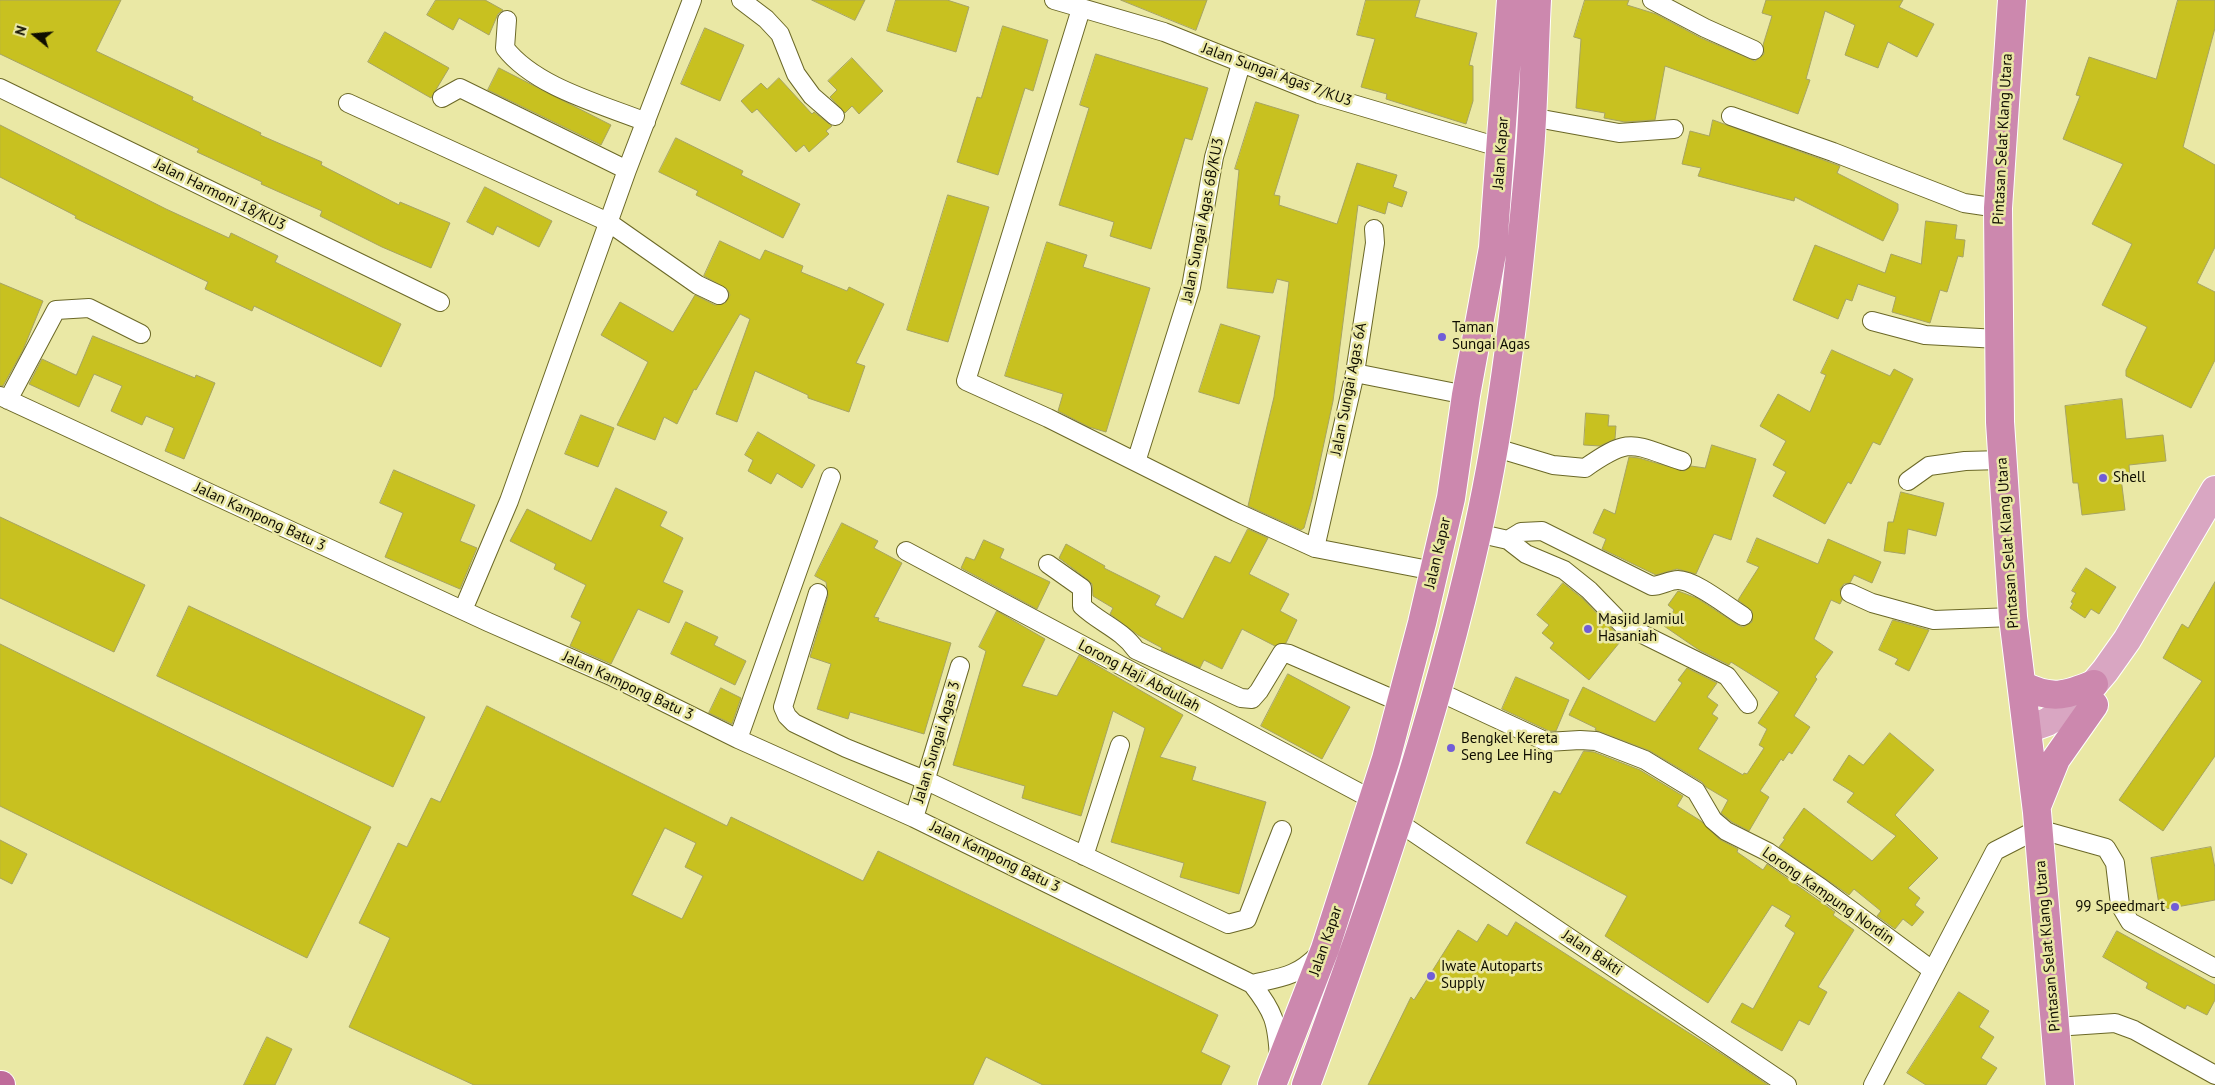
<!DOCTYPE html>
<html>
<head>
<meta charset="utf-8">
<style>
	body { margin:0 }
	#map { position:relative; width:2215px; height:1085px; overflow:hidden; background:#eae8a5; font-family:"PT Sans",sans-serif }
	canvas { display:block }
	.north { position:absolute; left:10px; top:10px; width:50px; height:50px; -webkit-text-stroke:4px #eae8a5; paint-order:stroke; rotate:287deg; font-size:14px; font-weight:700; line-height:20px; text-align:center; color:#0f0d00 }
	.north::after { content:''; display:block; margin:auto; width:18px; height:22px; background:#0f0d00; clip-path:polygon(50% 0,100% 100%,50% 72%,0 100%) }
</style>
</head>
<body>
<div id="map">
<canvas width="2215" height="1085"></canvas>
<div class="north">N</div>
</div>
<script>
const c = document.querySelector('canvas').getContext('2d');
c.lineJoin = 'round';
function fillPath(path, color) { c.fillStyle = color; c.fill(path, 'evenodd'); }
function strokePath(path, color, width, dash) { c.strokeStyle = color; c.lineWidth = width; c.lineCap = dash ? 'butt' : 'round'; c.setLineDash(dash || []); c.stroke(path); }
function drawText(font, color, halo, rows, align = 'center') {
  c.font = font + ' "PT Sans",sans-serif'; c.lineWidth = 5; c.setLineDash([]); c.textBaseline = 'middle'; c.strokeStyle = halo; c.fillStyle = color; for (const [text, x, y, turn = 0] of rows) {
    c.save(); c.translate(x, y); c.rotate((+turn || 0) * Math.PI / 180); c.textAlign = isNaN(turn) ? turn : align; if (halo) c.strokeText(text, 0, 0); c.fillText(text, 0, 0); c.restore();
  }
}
const building = new Path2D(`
	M0,0H121L96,51L193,97L192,100L261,133L260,135L322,162L321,165L399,205L400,202L450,223L431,268L382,247L320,216L322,211L261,184L262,182L197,152L199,149L0,54Z
	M436,0H485L503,10L498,14L489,35L459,18L453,30L427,15Z
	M812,0H865L855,20Z
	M896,0H947L969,7L956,52L887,31Z
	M1121,0H1207L1196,30Z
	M1366,0H1420L1415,17L1477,33L1469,65L1473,66V101L1466,124L1386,99L1387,94L1361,87L1375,39L1357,35Z
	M1585,0H1629L1627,5L1656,14L1701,38L1755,61L1764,54L1763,45L1772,16L1762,13L1766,0H1903L1899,7L1934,24L1917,57L1888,42L1878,68L1845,55L1855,25L1825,11L1806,79L1810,80L1798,114L1665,66L1655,120L1625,122L1604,118L1605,113L1576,108L1581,39L1574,37Z
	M2178,0H2215V28L2183,147L2215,165V247L2197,283L2215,292V360L2191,408L2126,376V370L2147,327L2102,305L2132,244L2092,224L2123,164L2063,139L2080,96L2076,95L2089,57L2156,79Z
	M1003,26L1048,40L1033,91L1025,88L998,175L957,162L977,97L981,98Z
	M705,28L744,45L720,101L681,84Z
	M385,32L449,68L431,98L368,62Z
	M1096,54L1208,88L1192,140L1185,138L1151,249L1110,236L1114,222L1059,205L1089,108L1080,105Z
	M852,58L883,91L859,114L852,106L845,113L830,97L837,90L828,81Z
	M499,68L611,125L601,145L488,90Z
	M779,78L812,114L814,112L832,126L826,131L829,134L809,152L804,145L796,152L757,109L752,113L741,101L761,83L767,89Z
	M1256,102L1299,115L1274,195L1280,196L1279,205L1337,224L1357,163L1397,175L1393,187L1407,192L1402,207L1388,202L1385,214L1358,205L1333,401L1312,499L1304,528L1301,530L1248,506L1274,397L1289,282L1277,279L1273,293L1227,288L1239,170L1235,169Z
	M1713,120L1840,166L1837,173L1898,204V210L1883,241L1795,197L1794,201L1698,176L1701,168L1682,164L1690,131L1709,136Z
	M0,125L166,209L229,238L231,233L278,256L275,262L401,324L381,367L254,306L252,311L205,289L208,282L75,218L76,216L0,177Z
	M676,138L743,171L741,175L800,204L783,238L696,195L698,191L659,172Z
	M485,187L552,221L539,247L497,226L493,235L467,222Z
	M948,195L989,207L948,342L907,330Z
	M1926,221L1957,225L1955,239L1965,240L1963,257L1958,256L1947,292L1940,290L1930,323L1892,312L1896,297L1858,284L1852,301L1846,299L1838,319L1793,300L1815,245L1885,273L1891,254L1921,264Z
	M720,241L760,260L765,250L803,266L801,272L847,291L849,287L884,304L856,363L865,366L849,412L808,398V395L755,371L737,422L716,414L750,319L740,314L696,390L694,389L677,424L664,417L655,440L617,425L648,362L601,335L620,302L673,332L695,295L715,305L725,303L730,295L727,289L704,276Z
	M1047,242L1087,255L1083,267L1150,288L1106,432L1089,427L1058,411L1063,394L1005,376Z
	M0,283L43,301L23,350L3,386H0Z
	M1221,324L1260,336L1239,404L1199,392Z
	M93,336L195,378L196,375L215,383L184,459L165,451L174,428L146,416L142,425L111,411L122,386L94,374L79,407L29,384L42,359L76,375Z
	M1832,350L1890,376L1894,369L1913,379L1880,445L1873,442L1851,484L1848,482L1825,524L1773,496L1786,472L1773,465L1786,441L1760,426L1778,394L1810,412L1826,375L1821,373Z
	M2122,399L2126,439L2163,435L2166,461L2129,465L2130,477L2121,478L2125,510L2082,515L2078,483H2073L2065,406Z
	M1586,413L1609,415L1608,426H1616L1615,439L1600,446L1584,445Z
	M581,415L614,428L598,467L565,454Z
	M758,432L815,465L802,488L777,473L771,484L748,471L753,460L745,455Z
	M1712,445L1756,459L1731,540L1714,534L1696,574L1677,569L1656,575L1602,549L1606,539L1593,533L1604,509L1615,514L1629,457L1639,458L1684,471L1691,466L1705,468Z
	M394,470L475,505L460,541L477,548L460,589L385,557L403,513L380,503Z
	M616,488L667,512L660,526L683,538L663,582L683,591L669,623L638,609L611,664L570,646L581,622L571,617L586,585L554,569L556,564L510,541L527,509L591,541Z
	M1901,492L1944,503L1936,536L1908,529L1905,554L1884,551L1888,522H1893Z
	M0,517L145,585L114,652L0,598Z
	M842,523L878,541L874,548L902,563L874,617L879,618L878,621L951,643L924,734L850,712L848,719L817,709L831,664L810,657L828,596L826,582L815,576Z
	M1248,529L1268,538L1249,574L1289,594L1280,611L1297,620L1286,643L1275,646L1242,629L1222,669L1204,660L1200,668L1161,650L1162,648L1138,635L1110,614L1113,608L1093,596L1092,584L1088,580L1059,558L1066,544L1105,566L1104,568L1160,596L1155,605L1183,619L1215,556L1230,563Z
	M1757,538L1818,564L1828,539L1881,562L1872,583L1854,575L1850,583L1844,584L1840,589L1842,600L1840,604L1831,600L1814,639L1833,652L1815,677L1817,679L1794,716L1810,727L1792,754L1789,752L1783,761L1781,759L1760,791L1769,797L1749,831L1732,822L1721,813L1728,800L1706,787L1702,782L1650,751L1595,730L1596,728L1569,715L1583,687L1655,722L1682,683L1678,680L1687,668L1717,683L1707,697L1718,705L1712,714L1718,718L1698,749L1743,775L1744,773L1747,774L1764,748L1759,745L1767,729L1758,723L1779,692L1731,662L1729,665L1699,650L1664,626L1674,610L1668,605L1678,591L1697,598L1738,625L1743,627L1752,622V611L1738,600L1759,567L1747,562Z
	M984,540L1004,549L1000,558L1050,582L1037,609L961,568L966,557L974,560Z
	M2086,568L2116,587L2099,614L2091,609L2085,618L2070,608L2073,603L2071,602L2076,593L2072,591Z
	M2215,582V756L2163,831L2119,800L2202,681L2163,658L2182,624L2188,628Z
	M1563,583L1582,598L1615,632L1624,637L1589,680L1550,648L1554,643L1542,633L1549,625L1537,615Z
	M189,606L425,717L393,787L157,676Z
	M997,611L1045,639L1022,686L1057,696L1079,655L1183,715L1160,757L1196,767L1192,780L1266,802L1239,894L1180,877L1184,863L1111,842L1145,728L1113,711L1081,816L1022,798L1025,786L953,765L986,651L979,647Z
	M1893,620L1929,630L1909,671L1895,664L1898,659L1879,650Z
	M686,622L718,637L714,645L746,661L735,685L671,654Z
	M0,644L371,827L307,958L0,806Z
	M1288,674L1350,707L1322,759L1261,726Z
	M1516,677L1569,700L1556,731H1549L1502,709Z
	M721,688L741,698L732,724L709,713Z
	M487,706L727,826L731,817L863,881L878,851L1218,1015L1201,1052L1230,1066L1221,1085H1043L986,1057L973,1085H474L349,1027L390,938L359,923L398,843L407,847L431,798L440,802ZM665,828L696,843L685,867L703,876L682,919L632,895Z
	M1890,733L1934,770L1895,815L1938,858L1908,888L1920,898L1915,905L1924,912L1912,926L1903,919L1895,929L1877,916L1881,911L1854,889L1849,895L1779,847L1785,839L1783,838L1804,808L1872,861L1896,836L1847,802L1854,793L1833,780L1849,755L1863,765Z
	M1584,751L1594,752L1640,770L1683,796L1677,806L1701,821L1719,839L1738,849L1737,852L1763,870L1767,864L1835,912L1833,915L1854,930L1818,987L1827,992L1809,1025L1799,1020L1782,1051L1731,1022L1742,1003L1753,1009L1795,933L1785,926L1791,916L1772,905L1708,1003L1605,936L1627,896L1526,843L1554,791L1560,794Z
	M0,840L27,854L12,884L0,878Z
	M2211,847L2215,868V900L2160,910L2151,858Z
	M1516,922L1728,1058L1768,1085H1368L1411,997L1414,1000L1458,930L1477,942L1488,924L1507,936Z
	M2117,931L2215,985V1000L2207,1015L2187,1005L2185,1009L2146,988L2148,983L2103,957Z
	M1959,992L1989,1011L1979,1027L1994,1037L1981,1058L1997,1068L1986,1085H1926L1907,1073Z
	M267,1037L292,1049L275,1085H244Z`);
fillPath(building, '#c8c120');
strokePath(building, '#a7a463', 1);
const minor = new Path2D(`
	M741,0L766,19L780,34L796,74L812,96L835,116
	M1054,0L1164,32L1319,94L1502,148
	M1652,0L1705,28L1754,50
	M1081,9L966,381L1048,418L1236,512L1315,548L1434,571
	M507,20L505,48C535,87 601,104 646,122
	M0,88L440,302
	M442,98L460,88L627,170
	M348,103L608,222L698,285L719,295
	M1731,116L1833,152L1964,203L1998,208
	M1531,117L1619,133L1674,129
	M1872,321L1925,335L1998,339
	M1355,373L1466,395
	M0,396L488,622L611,676L738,739L914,818L1252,984C1274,1012 1277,1022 1279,1058
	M8,400L56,310L89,308L141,334
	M1493,447L1553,465L1585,468C1631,436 1631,444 1682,461
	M1136,462L1191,287L1214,157L1241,64
	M1908,481L1929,466L1965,461L2002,460
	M1477,533L1508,540L1526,554L1564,570L1589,590L1622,624L1727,676L1748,704
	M1508,540L1521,532L1542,531L1652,586C1661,586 1669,580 1678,580C1695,580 1728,607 1743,616
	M1315,548L1355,373L1375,243L1374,229
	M906,551L1373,800
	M1048,564L1082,588V606C1100,623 1121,629 1136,650L1241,698L1252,699L1259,691L1282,653L1289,654L1402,703
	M818,593L783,707L787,716L794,723L846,748L925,780L1228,924L1247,919L1282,830
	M1850,593L1872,603L1934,620L2013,617
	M463,610L509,501L627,170L692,0
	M1435,690L1547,742L1580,740L1596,741L1645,760L1696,791L1713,820L1726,831L1768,852L1821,888L1932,970
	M738,739L831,477
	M914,818L960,666
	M1398,822L1787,1085
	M1084,856L1120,745
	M1252,984C1282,977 1296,977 1318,955
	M2055,1027L2115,1023L2134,1030L2215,1075
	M1873,1085L1995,851L2038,829L2106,848L2115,863L2120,905L2130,922L2215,968`);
const primary = new Path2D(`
	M2027,729L2047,722L2078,703L2105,671L2127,640L2215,490`);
const trunk = new Path2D(`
	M2012,0L1998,208L2000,422L2013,617L2037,812L2060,1085
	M2022,685C2051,700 2065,696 2094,684
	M2037,806L2056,759L2094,705
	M1272,1085L1325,949L1386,759L1422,623L1451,498L1466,395L1493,248L1511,0
	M1306,1085C1372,905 1435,722 1477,534C1504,412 1518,286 1529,162C1534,109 1534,54 1537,0`);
const motorway = new Path2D(`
	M0,1085H1`);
strokePath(minor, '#6b6827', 20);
strokePath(primary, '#fff', 30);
strokePath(trunk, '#fff', 30);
strokePath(motorway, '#fff', 30);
strokePath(minor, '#fff', 18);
strokePath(primary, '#d9a6c2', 28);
strokePath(trunk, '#cc88ae', 28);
strokePath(motorway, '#bf6b9a', 28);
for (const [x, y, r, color] of [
	[1442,337,5,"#715dd7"],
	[2103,478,5,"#715dd7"],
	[1588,629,5,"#715dd7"],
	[1451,748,5,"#715dd7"],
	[2175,907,5,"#715dd7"],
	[1431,976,5,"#715dd7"]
]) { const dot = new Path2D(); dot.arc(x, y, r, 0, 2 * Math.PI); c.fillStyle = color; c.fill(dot); strokePath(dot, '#eae8a5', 2); }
drawText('15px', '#0f0d00', '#eae8a5', [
	["Jalan Sungai Agas 7/KU3",1277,75,20],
	["Pintasan Selat Klang Utara",2003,139,-87],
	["Jalan Kapar",1501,153,-86],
	["Jalan Harmoni 18/KU3",220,195,26],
	["Jalan Sungai Agas 6B/KU3",1203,220,-79],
	["Jalan Sungai Agas 6A",1349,389,-79],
	["Jalan Kampong Batu 3",260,517,25],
	["Pintasan Selat Klang Utara",2008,543,-94],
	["Jalan Kapar",1438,553,-77],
	["Lorong Haji Abdullah",1139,676,28],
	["Jalan Kampong Batu 3",628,686,25],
	["Jalan Sungai Agas 3",937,742,-73],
	["Jalan Kampong Batu 3",995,857,26],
	["Lorong Kampung Nordin",1828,896,35],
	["Jalan Kapar",1326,941,-71],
	["Pintasan Selat Klang Utara",2048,946,-95],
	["Jalan Bakti",1592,953,34]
]);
drawText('15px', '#0f0d00', '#eae8a5', [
	["Taman",1452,328],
	["Sungai Agas",1452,345],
	["Shell",2113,478],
	["Masjid Jamiul",1598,620],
	["Hasaniah",1598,637],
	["Bengkel Kereta",1461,739],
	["Seng Lee Hing",1461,756],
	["99 Speedmart",2165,907,"right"],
	["Iwate Autoparts",1441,967],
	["Supply",1441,984]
], 'left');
</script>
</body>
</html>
